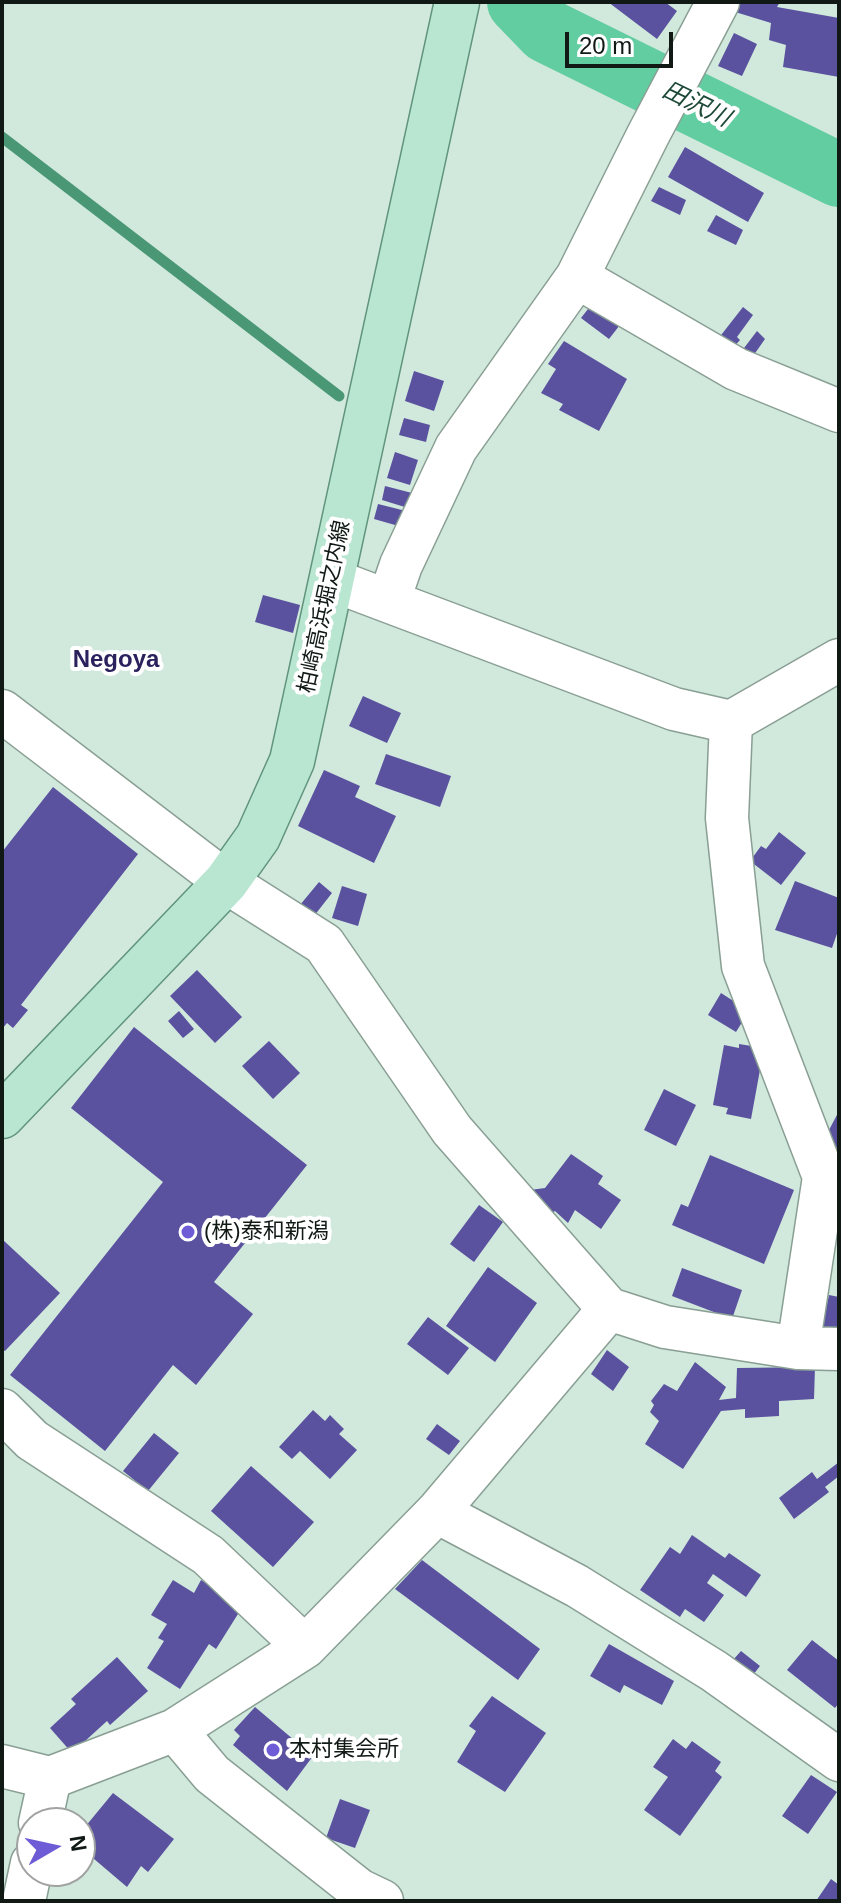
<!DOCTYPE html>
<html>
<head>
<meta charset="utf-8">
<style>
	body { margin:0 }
	#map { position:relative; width:841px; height:1903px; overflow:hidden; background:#d1e8dc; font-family:Helvetica,sans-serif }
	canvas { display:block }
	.frame { position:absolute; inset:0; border:4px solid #111915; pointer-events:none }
	.north { position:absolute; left:16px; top:1807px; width:80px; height:80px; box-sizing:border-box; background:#fff; border:2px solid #a0a3a1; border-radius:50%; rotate:81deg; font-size:22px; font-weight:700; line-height:32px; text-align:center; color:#111915 }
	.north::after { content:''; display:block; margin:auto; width:28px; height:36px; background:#6e5cd6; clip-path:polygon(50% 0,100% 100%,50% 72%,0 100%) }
	.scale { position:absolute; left:565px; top:32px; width:108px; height:36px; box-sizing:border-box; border:4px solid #111915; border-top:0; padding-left:10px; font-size:24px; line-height:28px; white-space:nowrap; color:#111915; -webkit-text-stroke:6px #fff; paint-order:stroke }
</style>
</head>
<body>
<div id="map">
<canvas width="841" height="1903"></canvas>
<div class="frame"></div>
<div class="north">N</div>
<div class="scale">20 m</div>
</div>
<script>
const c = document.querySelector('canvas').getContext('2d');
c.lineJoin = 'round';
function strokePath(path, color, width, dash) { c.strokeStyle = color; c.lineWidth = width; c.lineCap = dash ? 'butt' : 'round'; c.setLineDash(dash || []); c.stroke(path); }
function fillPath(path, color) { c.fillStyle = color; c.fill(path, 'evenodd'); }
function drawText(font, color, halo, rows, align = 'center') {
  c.font = font + ' Helvetica,"Noto Sans JP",sans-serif'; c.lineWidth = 8; c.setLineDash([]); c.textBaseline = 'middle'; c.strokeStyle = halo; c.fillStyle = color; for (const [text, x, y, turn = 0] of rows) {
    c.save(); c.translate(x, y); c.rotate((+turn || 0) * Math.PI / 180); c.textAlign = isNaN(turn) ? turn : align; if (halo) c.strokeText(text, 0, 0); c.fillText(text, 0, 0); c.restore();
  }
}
strokePath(new Path2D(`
	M2,137L339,396`), '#4a9776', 11);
strokePath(new Path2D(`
	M519,2L547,31L839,175`), '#62cda0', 64);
fillPath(new Path2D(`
	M608,2H665L677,11L657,39Z
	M736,2H780L777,7L839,18V77L783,67L786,45L769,40L771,23L732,11Z
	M734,33L757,44L742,76L718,66Z
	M685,147L764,193L748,222L668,177Z
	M659,187L686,200L680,215L651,201Z
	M716,215L743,230L736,245L707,231Z
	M595,300L623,321L609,339L581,318Z
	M743,307L753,315L737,337L740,340L732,349L718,339Z
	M757,331L765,339L751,359L741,352Z
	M564,341L627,379L599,431L559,410L563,404L541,393L556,369L548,364Z
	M414,371L444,381L434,411L405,401Z
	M404,418L430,425L426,442L399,435Z
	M395,452L418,460L410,485L387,478Z
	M385,486L412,493L408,508L382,500Z
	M378,504L406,511L402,527L374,519Z
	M263,595L300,605L293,633L255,622Z
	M363,696L401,713L387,743L349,726Z
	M386,754L451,776L440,807L375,784Z
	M324,770L360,786L355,797L396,816L374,863L298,826Z
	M53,787L138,854L21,1005L28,1010L13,1028L7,1023L2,1029V852Z
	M779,832L806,853L781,885L750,861L761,846L766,849Z
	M795,881L839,898V928L832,948L775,930Z
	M319,882L332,893L314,916L300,905Z
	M342,886L367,894L358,926L332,918Z
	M197,970L242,1017L215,1043L170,996Z
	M721,993L749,1011L736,1032L708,1015Z
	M179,1011L194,1029L183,1038L168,1021Z
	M134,1027L307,1165L214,1282L253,1314L196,1385L173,1365L105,1451L10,1375L163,1182L71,1108Z
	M269,1041L300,1073L273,1099L242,1066Z
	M739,1044L764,1048L751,1119L726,1114L728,1108L713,1105L724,1045L739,1048Z
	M664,1089L696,1105L676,1146L644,1130Z
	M839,1111V1162L819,1149Z
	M571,1154L603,1176L598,1184L621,1200L601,1229L575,1210L568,1223L555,1211L543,1218L530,1190L545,1188Z
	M710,1155L794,1190L764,1264L672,1225L681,1204L688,1207Z
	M479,1205L503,1222L474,1262L450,1244Z
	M2,1239L60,1293L5,1351L2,1349Z
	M488,1267L537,1303L495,1362L446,1326Z
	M682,1268L742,1290L732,1319L672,1296Z
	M829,1295L839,1297V1333L821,1330Z
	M428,1317L469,1348L448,1375L407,1344Z
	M607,1350L629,1367L613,1391L591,1374Z
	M695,1362L726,1387L719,1400L736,1398L737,1368L815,1367L814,1399L779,1401V1416L745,1418V1409L721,1411L683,1469L645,1444L659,1421L650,1412L654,1405L651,1401L664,1384L677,1391Z
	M313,1410L325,1421L330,1415L344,1429L339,1434L357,1450L330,1479L300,1451L292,1459L279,1447Z
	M437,1424L460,1441L449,1455L426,1439Z
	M154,1433L179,1453L148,1491L123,1471Z
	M839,1462V1476L825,1487L829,1492L794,1519L779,1498L812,1472L817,1479Z
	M251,1466L314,1522L273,1567L211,1511Z
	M692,1535L725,1558L729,1553L761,1575L746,1597L713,1574L707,1583L724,1595L704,1622L685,1609L680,1617L640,1590L670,1547L680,1554Z
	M422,1560L540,1649L518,1680L395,1589Z
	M173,1580L194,1593L201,1580L243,1606L216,1649L209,1644L180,1689L147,1668L164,1641L158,1638L167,1624L151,1615Z
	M812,1640L839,1661V1703L835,1708L787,1670Z
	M609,1644L674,1681L662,1705L624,1685L620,1693L590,1676Z
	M741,1651L760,1666L746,1684L725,1669Z
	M117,1657L148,1691L110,1725L107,1721L72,1753L50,1728L76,1704L71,1699Z
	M492,1696L546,1733L505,1792L457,1762L476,1731L469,1726Z
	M255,1707L313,1756L287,1791L233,1745L240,1736L234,1730Z
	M673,1739L686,1749L692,1741L721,1762L715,1771L722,1777L680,1836L644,1810L668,1777L653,1767Z
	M811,1775L837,1792L808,1834L782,1816Z
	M113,1793L174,1839L148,1872L141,1866L127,1887L80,1847V1833Z
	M340,1799L370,1810L355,1848L326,1838Z
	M831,1879L839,1885V1901H816Z`), '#5a529f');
const minor = new Path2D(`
	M577,277L736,369L839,411
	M332,580L674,709L731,722L839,660
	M389,600L401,565L456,448L577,277L648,135L718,2
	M2,711L226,882L324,944L452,1130L609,1309L665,1327L798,1348L839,1349
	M731,722L727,818L743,966L824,1177L798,1348
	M2,1410L32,1440L208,1555L305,1647
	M437,1512L577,1586L714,1671L839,1760
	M175,1730L212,1774L359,1890L382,1901
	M2,1766L50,1778L175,1730L305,1647L437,1512L609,1309
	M40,1823L50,1778
	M24,1901L32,1863`);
const primary = new Path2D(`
	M2,1116L226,882L258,837L292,761L457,2`);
strokePath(minor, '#899f94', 45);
strokePath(primary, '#60947c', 47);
strokePath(minor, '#fff', 42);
strokePath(primary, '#b9e6d1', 44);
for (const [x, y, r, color] of [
	[188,1232,8,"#6e5cd6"],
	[273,1750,8,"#6e5cd6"]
]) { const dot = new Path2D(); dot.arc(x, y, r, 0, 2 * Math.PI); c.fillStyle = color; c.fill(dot); strokePath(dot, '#fff', 3); }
drawText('22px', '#111915', '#fff', [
	["柏崎高浜堀之内線",325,607,-78]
]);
drawText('22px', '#111915', '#fff', [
	["(株)泰和新潟",204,1232],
	["本村集会所",289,1750]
], 'left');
drawText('italic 24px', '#1c4937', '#fff', [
	["田沢川",696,105,26]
]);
drawText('bold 24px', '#2b225d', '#fff', [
	["Negoya",116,660]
]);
</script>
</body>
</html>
